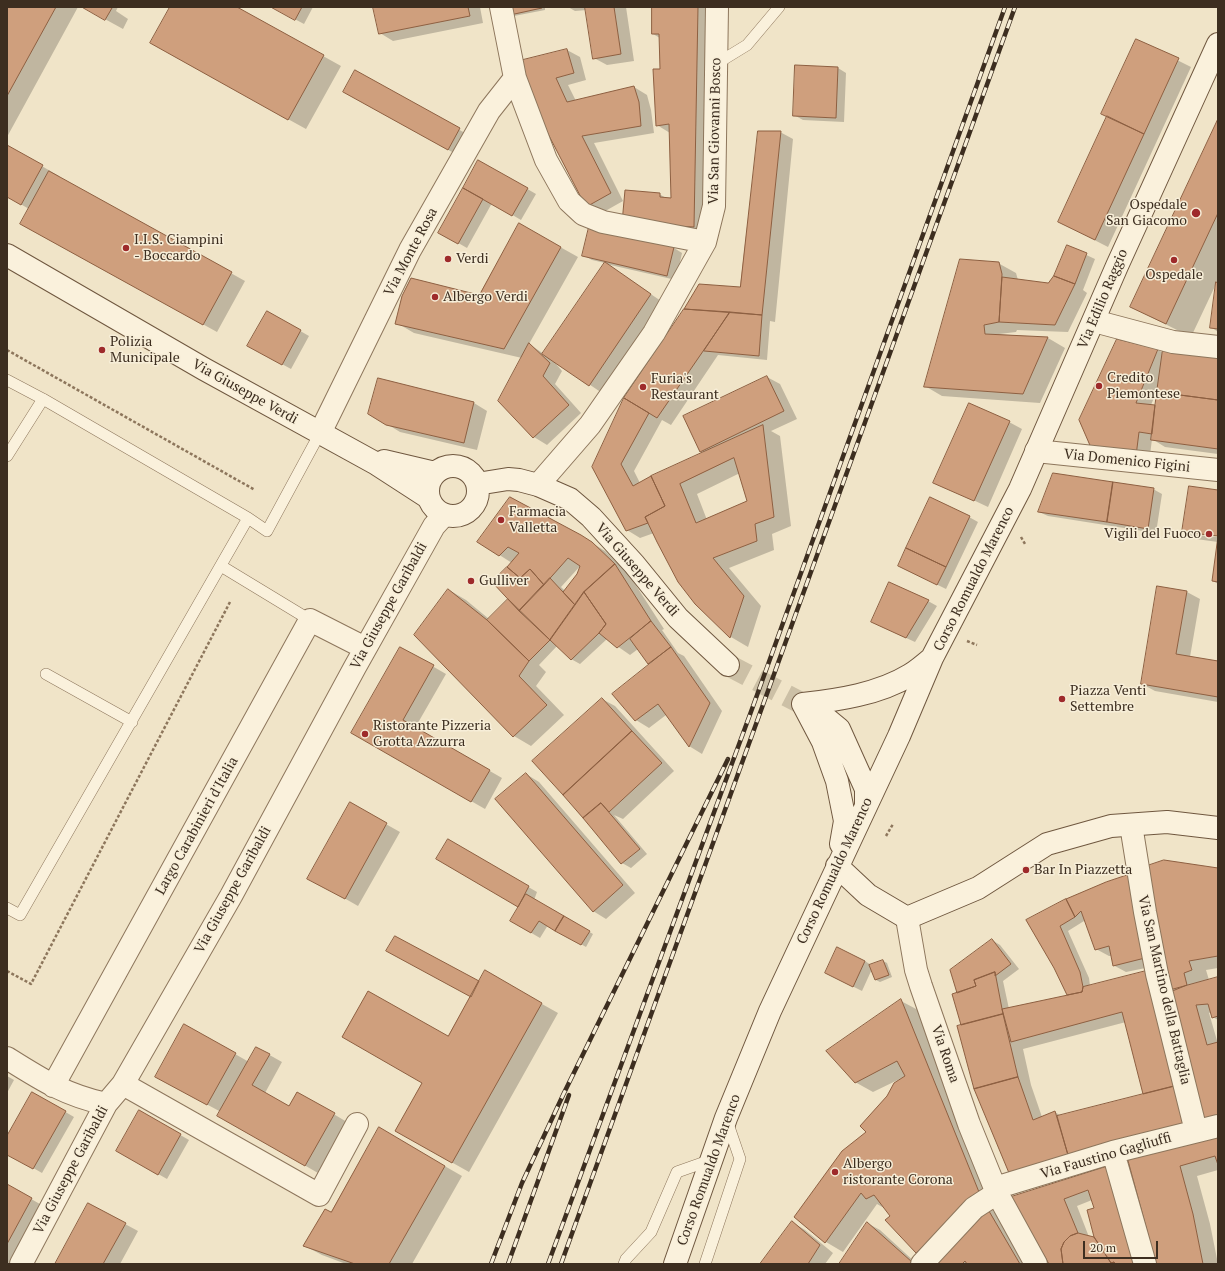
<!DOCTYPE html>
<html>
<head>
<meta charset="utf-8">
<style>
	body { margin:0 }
	#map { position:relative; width:1225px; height:1271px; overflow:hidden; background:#f0e4c8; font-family:"PT Serif",serif }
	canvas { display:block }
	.frame { position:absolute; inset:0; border:8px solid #3d2e20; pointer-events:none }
	.scale { position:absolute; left:1083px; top:1241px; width:75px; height:18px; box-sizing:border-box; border:2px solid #3d2e20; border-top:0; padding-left:5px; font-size:12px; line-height:14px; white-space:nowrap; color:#3d2e20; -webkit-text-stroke:3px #f7eed8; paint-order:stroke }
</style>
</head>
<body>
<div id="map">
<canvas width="1225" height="1271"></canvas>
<div class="frame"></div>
<div class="scale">20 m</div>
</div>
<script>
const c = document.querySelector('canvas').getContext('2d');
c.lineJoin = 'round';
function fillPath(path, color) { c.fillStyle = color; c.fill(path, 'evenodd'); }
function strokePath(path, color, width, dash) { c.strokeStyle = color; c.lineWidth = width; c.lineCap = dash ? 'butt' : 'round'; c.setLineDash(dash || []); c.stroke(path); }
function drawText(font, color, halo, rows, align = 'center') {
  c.font = font + ' "PT Serif",serif'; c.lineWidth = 3; c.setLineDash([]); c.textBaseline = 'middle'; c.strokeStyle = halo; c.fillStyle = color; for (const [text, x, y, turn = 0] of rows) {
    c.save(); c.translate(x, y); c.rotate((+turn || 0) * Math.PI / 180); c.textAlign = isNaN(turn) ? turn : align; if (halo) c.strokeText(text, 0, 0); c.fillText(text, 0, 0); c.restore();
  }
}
fillPath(new Path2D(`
	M7,7H78L7,137Z
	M83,7H118L116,11L128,19L123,29Z
	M171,7H235L341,66L306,129L168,53Z
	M272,7H313L304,24Z
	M374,7H480L483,23L393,41L380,33Z
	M509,7H545V10L514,16L510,14Z
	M568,7H626L634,61L607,65L594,58L587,10L575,11Z
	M660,7H715L711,237L640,232L659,194L668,199H672L670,133L657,125L661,70L660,38L653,34Z
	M1137,40L1191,67L1108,247L1059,222L1108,116Z
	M567,50L580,57L586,80L568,85L576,101L634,87L647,95L651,110L654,133L594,143L623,201L600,214L587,206L533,103Z
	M838,68L846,73L844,122L803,120L794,115Z
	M355,71L472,137L461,157L357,99Z
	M1218,121V280L1216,284H1218V332L1211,327L1216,284L1191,337L1131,307Z
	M780,132L793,139L775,322L770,321L767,360L718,355L671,425L662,420L634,471L640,483L704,453L701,451L767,377L780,384L797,419L771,431L780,436L791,526L772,534L774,550L729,568L761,606L748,647L731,637L696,603L654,533L640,538L627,530L593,467L741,288ZM740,473L749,502L707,520L697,494Z
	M7,146L59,176L58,177L245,281L217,332L34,231L29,209L7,196Z
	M479,161L536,194L521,220L492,203L467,248L439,232Z
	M519,224L578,257L529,344L544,354L605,263L592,260L583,255L674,248L682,253L676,280L606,264L664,303L602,393L552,359L562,371L555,384L581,413L547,445L534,437L499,401L522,358L414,333L397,323L479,296Z
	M1067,246L1095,259L1083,290L1087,293L1068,332L1017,330L1016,332L999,334L1048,338L1065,348L1040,403L942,396L925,386L998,263L1016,273L1018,280L1048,284L1054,277Z
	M267,312L309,336L291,369L249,346Z
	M1158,350L1164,353L1218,357V454L1165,447L1152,439L1149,463L1106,457ZM1158,388L1156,406L1151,405Z
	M379,380L474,403L487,411L477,450L400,432L387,424Z
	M1009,422L1022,429L988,507L935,482Z
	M1153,489L1162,494L1156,533L1048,516L1039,512Z
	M1218,491V535L1196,533V535L1218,537V584L1213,581L1218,542L1196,539L1183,532Z
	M969,517L978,522L946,589L899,566Z
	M479,542L592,543L605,551L628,573L664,629L662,630L678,653L684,656L722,711L702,754L689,746L666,715L649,728L636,720L651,664L638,649L630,655L607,639L580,664L571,659L557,646L539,665L546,672L536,686L564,715L531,746L514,736L449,590L466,600L489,619L509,599L512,563ZM582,564L578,575L565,591L561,587Z
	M1187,592L1200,599L1190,657L1218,662V702L1155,691L1142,684Z
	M928,601L937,606L915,642L880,626Z
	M401,648L446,674L415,728L502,778L485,809L352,733Z
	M602,699L615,706L674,771L623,819L614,815L647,854L631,868L622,863L584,817Z
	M526,774L539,782L635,893L606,919L593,911Z
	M350,804L400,832L358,906L309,878Z
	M449,841L537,892L534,900L593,934L586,947L548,925L540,938L511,921L519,906L438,859Z
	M1218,869V968L1206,970L1209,980L1218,978V1020L1213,1017L1212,1012L1209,1013L1218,1044V1133L1023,1179L964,1025L958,993L992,940L1000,945L1019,969L1003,981L1009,1009L1070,996L1068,995L1055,968L1027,920ZM1084,921L1086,922L1096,949L1109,956H1112L1113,965L1126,972L1160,965L1150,971L1090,986L1089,978L1068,931ZM1126,1022L1144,1095L1061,1116L1055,1112L1042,1117L1031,1085L1023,1049Z
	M865,961L871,965L883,961L887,963L892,977L880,982L876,980L872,969L862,991L826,973Z
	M485,972L558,1013L469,1172L396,1131Z
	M901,1001L918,1010L998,1207L993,1211L999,1215L1028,1264H934L917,1253L886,1220L891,1216L884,1208L877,1204L843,1252L826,1242L796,1216L868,1133L904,1077L873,1092L855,1082Z
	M257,1048L282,1062L265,1093L290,1107L298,1093L347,1122L318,1173L219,1116L221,1112L169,1084L235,1054L249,1062Z
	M7,1076L14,1080L7,1093Z
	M33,1093L74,1117L42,1173L7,1153V1138Z
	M140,1112L189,1140L167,1179L118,1151Z
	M380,1129L462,1176L412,1264H346L322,1255L305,1246L332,1213Z
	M1218,1138V1170L1197,1176L1210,1224L1218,1264H1156L1128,1157Z
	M1106,1168L1144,1264H1050L1012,1197ZM1092,1200L1095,1208V1238L1089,1237L1077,1206Z
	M7,1185L45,1207L13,1264H7Z
	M792,1222L805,1230L833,1253L825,1264H761Z
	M867,1223L880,1230L917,1264H840Z
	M125,1224L138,1231L120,1264H56Z`), '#0003');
const building = new Path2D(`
	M7,7H56L7,96Z
	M82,7H110L112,8L105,20Z
	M170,7H237L324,55L288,120L150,43Z
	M271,7H302L295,20Z
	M373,7H468L470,16L379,34Z
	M508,7H542V8L510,15Z
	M585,7H614L621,54L593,59Z
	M652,7H698L694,227L622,223L625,190L660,193V197L671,198L669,124L656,126L653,69H660L659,34H652Z
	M1136,39L1179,58L1144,134L1101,114Z
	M567,49L574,73L556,78L567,102L634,86L639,102L641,126L582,136L611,193L586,207L532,103L519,61Z
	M795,65L838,67L836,118L793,116Z
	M355,70L460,128L448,150L343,92Z
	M1107,116L1144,134L1095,240L1058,222Z
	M1218,119V213L1166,324L1130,307Z
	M758,131H781L762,315L684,309L699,284L740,287Z
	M7,145L43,165L21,205L7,197Z
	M478,160L528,188L512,216L463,188Z
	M49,171L232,272L203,325L20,224Z
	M463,188L483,199L458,244L438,233Z
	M519,223L561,247L504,349L395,324L402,296L411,278L479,295Z
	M589,227L674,247L667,276L582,256Z
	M1067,245L1087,253L1075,284L1054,276Z
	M960,259L999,262L1002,274L999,322L984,325L985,334L1048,337L1023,394L924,387Z
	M605,262L651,294L589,386L542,354Z
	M1054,276L1075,284L1055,325L999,322L1002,277L1048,283Z
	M1216,282L1218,283V329L1210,328Z
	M684,309L730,312L657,418L624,398Z
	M267,311L301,330L282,365L247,346Z
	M730,312L762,315L759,356L704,351Z
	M1117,339L1158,349L1136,403L1155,405L1152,434L1139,432L1136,456L1092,450L1079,420Z
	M529,343L550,363L543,376L569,405L533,438L498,401Z
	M1163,349L1218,356V400L1157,392Z
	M767,376L784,411L700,452L683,416Z
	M378,378L474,402L464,443L386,425L368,414Z
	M1157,392L1218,400V449L1151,440Z
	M624,398L649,413L621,464L633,486L651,476L665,506L645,517L648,523L626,531L592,467Z
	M969,403L1010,421L974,501L933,483Z
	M763,425L774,517L755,524L757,541L713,558L744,596L730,638L695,604L678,582L657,542L645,517L665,506L651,476ZM734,458L747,501L696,523L680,484Z
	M1053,473L1113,482L1107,522L1038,512Z
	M1113,482L1154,488L1148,529L1107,522Z
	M1189,486L1218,490V582L1212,581L1218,536L1182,532Z
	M510,497L581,535L592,542L615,564L584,592L575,605L563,592L577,574L580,566L568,558L544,585L530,569L520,578L507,567L519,553L508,547L499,556L477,542Z
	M930,497L970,516L946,567L906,548Z
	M906,548L946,567L937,585L898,566Z
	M615,564L651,621L617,648L599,633L606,624L584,592Z
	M507,567L520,578L530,569L544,585L519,611L492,582Z
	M550,578L575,605L550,640L519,611Z
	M889,582L929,600L906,638L871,622Z
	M1157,586L1187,591L1176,654L1218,661V697L1141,684Z
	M448,589L487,620L529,661L519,676L547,705L513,737L414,635Z
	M584,592L606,624L599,633L571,660L550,640Z
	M508,599L550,640L529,661L487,620Z
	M651,621L671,647L648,664L630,639Z
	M400,647L434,665L403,720L490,770L471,802L351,733Z
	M671,647L710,703L689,747L658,704L635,721L612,694Z
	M602,698L632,731L563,795L532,761Z
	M632,731L662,763L609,812L601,803L583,818L563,795Z
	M526,773L623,885L593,912L495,799Z
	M350,802L387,823L345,899L307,879Z
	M601,803L640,849L621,864L583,818Z
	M448,839L529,886L518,907L436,859Z
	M1164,860L1218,868V956L1189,961L1192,970L1184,973L1187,985L1165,994L1141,868Z
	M1134,873L1149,957L1113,966L1109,946L1095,950L1081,911L1075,917L1066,899L1106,882Z
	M526,894L564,916L555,931L539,921L531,933L510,921Z
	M1066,899L1075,917L1060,926L1080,972L1083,987L1082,992L1067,995L1054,968L1026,920Z
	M564,916L590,931L581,945L555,931Z
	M395,936L479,981L471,997L386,951Z
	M992,939L1011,964L995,976V972L974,980L976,986L957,993L950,970Z
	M837,947L865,961L853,987L825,973Z
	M883,960L889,975L875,980L869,965Z
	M485,970L542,1003L452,1163L395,1131L422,1083L342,1037L368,991L448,1036Z
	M1150,970L1179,1085L1143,1094L1122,1012L1011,1042L1002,1009L1082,992L1083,987Z
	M995,972L1003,1014L961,1025L952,994L976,986L974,980Z
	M1218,977V1016L1212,1018L1208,1004L1196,1005L1207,1045L1218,1042V1123L1199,1127L1164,992Z
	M901,999L981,1197L968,1207L916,1253L885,1220L890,1216L874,1195L866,1199L861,1193L825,1243L794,1217L842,1151L866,1132L860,1126L887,1096L894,1083L905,1076L897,1061L855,1083L826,1051Z
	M1003,1014L1018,1077L974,1089L957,1026Z
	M184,1024L236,1053L207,1105L155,1077Z
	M256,1047L270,1054L252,1085L289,1106L297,1092L335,1113L305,1166L217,1116Z
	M1018,1077L1033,1120L1055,1111L1068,1155L1009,1173L974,1089Z
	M1179,1085L1189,1125L1068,1155L1057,1116Z
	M32,1092L66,1111L33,1169L7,1155V1136Z
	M139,1110L181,1134L158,1175L116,1151Z
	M379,1127L445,1166L389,1264H355L303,1246L325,1209L331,1212Z
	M1218,1136V1165L1215,1156L1180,1166L1193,1214L1203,1264H1156L1127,1157Z
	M1106,1167L1134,1264H1115L1114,1262L1111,1263L1094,1237L1087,1210L1094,1208L1088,1190L1064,1199L1078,1233L1070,1236L1064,1242L1061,1249L1063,1264H1049L1011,1197Z
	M7,1184L32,1198L7,1244Z
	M88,1203L126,1223L103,1264H55Z
	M986,1206L1020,1264H967L965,1261L962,1264H931Z
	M792,1221L820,1245L808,1264H760Z
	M867,1222L912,1262L911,1264H839Z
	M1078,1233L1094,1237L1111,1263L1114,1262L1115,1264H1063L1061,1249L1064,1242L1070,1236Z`);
fillPath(building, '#cf9f7d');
strokePath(building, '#8d5f41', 1);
strokePath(new Path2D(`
	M728,665L803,704`), '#ccc0a6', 22, [22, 11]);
const lane = new Path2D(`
	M716,64L747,45L779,7
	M7,380L43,399L248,518L20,915L7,908
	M7,456L43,399
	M248,518L267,531L320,433
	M221,566L310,620
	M46,674L132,722
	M624,1264L626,1259L651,1232L677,1172L711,1160
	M705,1264L740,1159L727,1121`);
const street = new Path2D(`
	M501,7L515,78L546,160L569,201L583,214L603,222L705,242
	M1094,321L1173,342L1218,347
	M320,433L410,250L489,111L515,78
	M1036,451L1218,470
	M538,485L590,425L654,333L705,242L714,206L717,7
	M1131,825L1145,912L1157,974L1196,1131
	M907,918L916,970L921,986L969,1124L997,1193L1036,1264
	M7,1058C42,1080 65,1095 106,1104
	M123,1084L319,1195L357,1124
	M53,1086L310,620L365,648
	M1113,1152L1145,1264
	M995,1188L1113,1152L1218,1126
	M21,1264L106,1104L123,1084L231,896L355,667L434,526L444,515
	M922,1264L974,1208L997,1193`);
const secondary = new Path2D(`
	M7,255L204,369L375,463L429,498
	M384,461L435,473
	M428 491a25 25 0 1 1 50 0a25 25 0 1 1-50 0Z
	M477,484L508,479L519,480L538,485L570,499L591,517L634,564L678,618L728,665
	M803,704C838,700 879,694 910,675C918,670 925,664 932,658
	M841,844L845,821L837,781L823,742L803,704L822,715L839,729L866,789V803
	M837,866L868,895L907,918L978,888L1047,844L1111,826L1167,822L1218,828
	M675,1264L726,1118L770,1011L899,736L932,658L1020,489L1117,266L1218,44`);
strokePath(lane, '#8d765c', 12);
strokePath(street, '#8d765c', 24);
strokePath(secondary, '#6f573f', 24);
strokePath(new Path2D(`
	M7,350L255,490
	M1021,537L1025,544
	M967,641L977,645
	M886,836L893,824
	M7,971L31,984L230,602`), '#8d765c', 2.5, [3, 2]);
strokePath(lane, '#faf1dc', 11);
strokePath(street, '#faf1dc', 22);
strokePath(secondary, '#faf1dc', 22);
const rail = new Path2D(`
	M491,1264L522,1183L564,1093L728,759
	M508,1264L569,1095
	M548,1264L752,709L1005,7
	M561,1264L1015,7`);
strokePath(rail, '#3d2e20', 4.5);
strokePath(rail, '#f7eed8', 3, [9]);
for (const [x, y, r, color] of [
	[1196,213,5,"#9e2a2b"],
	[126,248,4,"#9e2a2b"],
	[448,259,4,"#9e2a2b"],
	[1174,260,4,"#9e2a2b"],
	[435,297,4,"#9e2a2b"],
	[102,350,4,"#9e2a2b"],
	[1099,386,4,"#9e2a2b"],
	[643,387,4,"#9e2a2b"],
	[501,520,4,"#9e2a2b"],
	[1209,534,4,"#9e2a2b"],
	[471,581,4,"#9e2a2b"],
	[1062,699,4,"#9e2a2b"],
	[365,734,4,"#9e2a2b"],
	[1026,870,4,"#9e2a2b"],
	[835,1172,4,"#9e2a2b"]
]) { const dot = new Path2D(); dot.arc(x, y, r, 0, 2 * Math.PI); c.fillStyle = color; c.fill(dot); strokePath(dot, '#f7eed8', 1.5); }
drawText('14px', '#3d2e20', '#f7eed8', [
	["Via San Giovanni Bosco",715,131,-89],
	["Via Monte Rosa",411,252,-62],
	["Via Edilio Raggio",1103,299,-67],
	["Via Giuseppe Verdi",245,392,29],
	["Via Domenico Figini",1127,461,6],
	["Via Giuseppe Verdi",637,570,49],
	["Corso Romualdo Marenco",974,579,-63],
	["Via Giuseppe Garibaldi",389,606,-61],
	["Largo Carabinieri d'Italia",197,826,-61],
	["Corso Romualdo Marenco",835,871,-65],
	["Via Giuseppe Garibaldi",233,890,-61],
	["Via San Martino della Battaglia",1164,990,77],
	["Via Roma",945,1054,71],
	["Via Faustino Gagliuffi",1106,1156,-16],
	["Via Giuseppe Garibaldi",71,1170,-62],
	["Corso Romualdo Marenco",709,1170,-70]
]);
drawText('14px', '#3d2e20', '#f7eed8', [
	["Ospedale",1187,205,"right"],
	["San Giacomo",1187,221,"right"],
	["I.I.S. Ciampini",134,240],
	["- Boccardo",134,256],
	["Verdi",456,259],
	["Ospedale",1174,275,"center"],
	["Albergo Verdi",443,297],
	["Polizia",110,342],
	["Municipale",110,358],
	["Credito",1107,378],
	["Piemontese",1107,394],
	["Furia's",651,379],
	["Restaurant",651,395],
	["Farmacia",509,512],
	["Valletta",509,528],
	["Vigili del Fuoco",1201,534,"right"],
	["Gulliver",479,581],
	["Piazza Venti",1070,691],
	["Settembre",1070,707],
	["Ristorante Pizzeria",373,726],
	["Grotta Azzurra",373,742],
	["Bar In Piazzetta",1034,870],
	["Albergo",843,1164],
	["ristorante Corona",843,1180]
], 'left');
</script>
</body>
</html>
